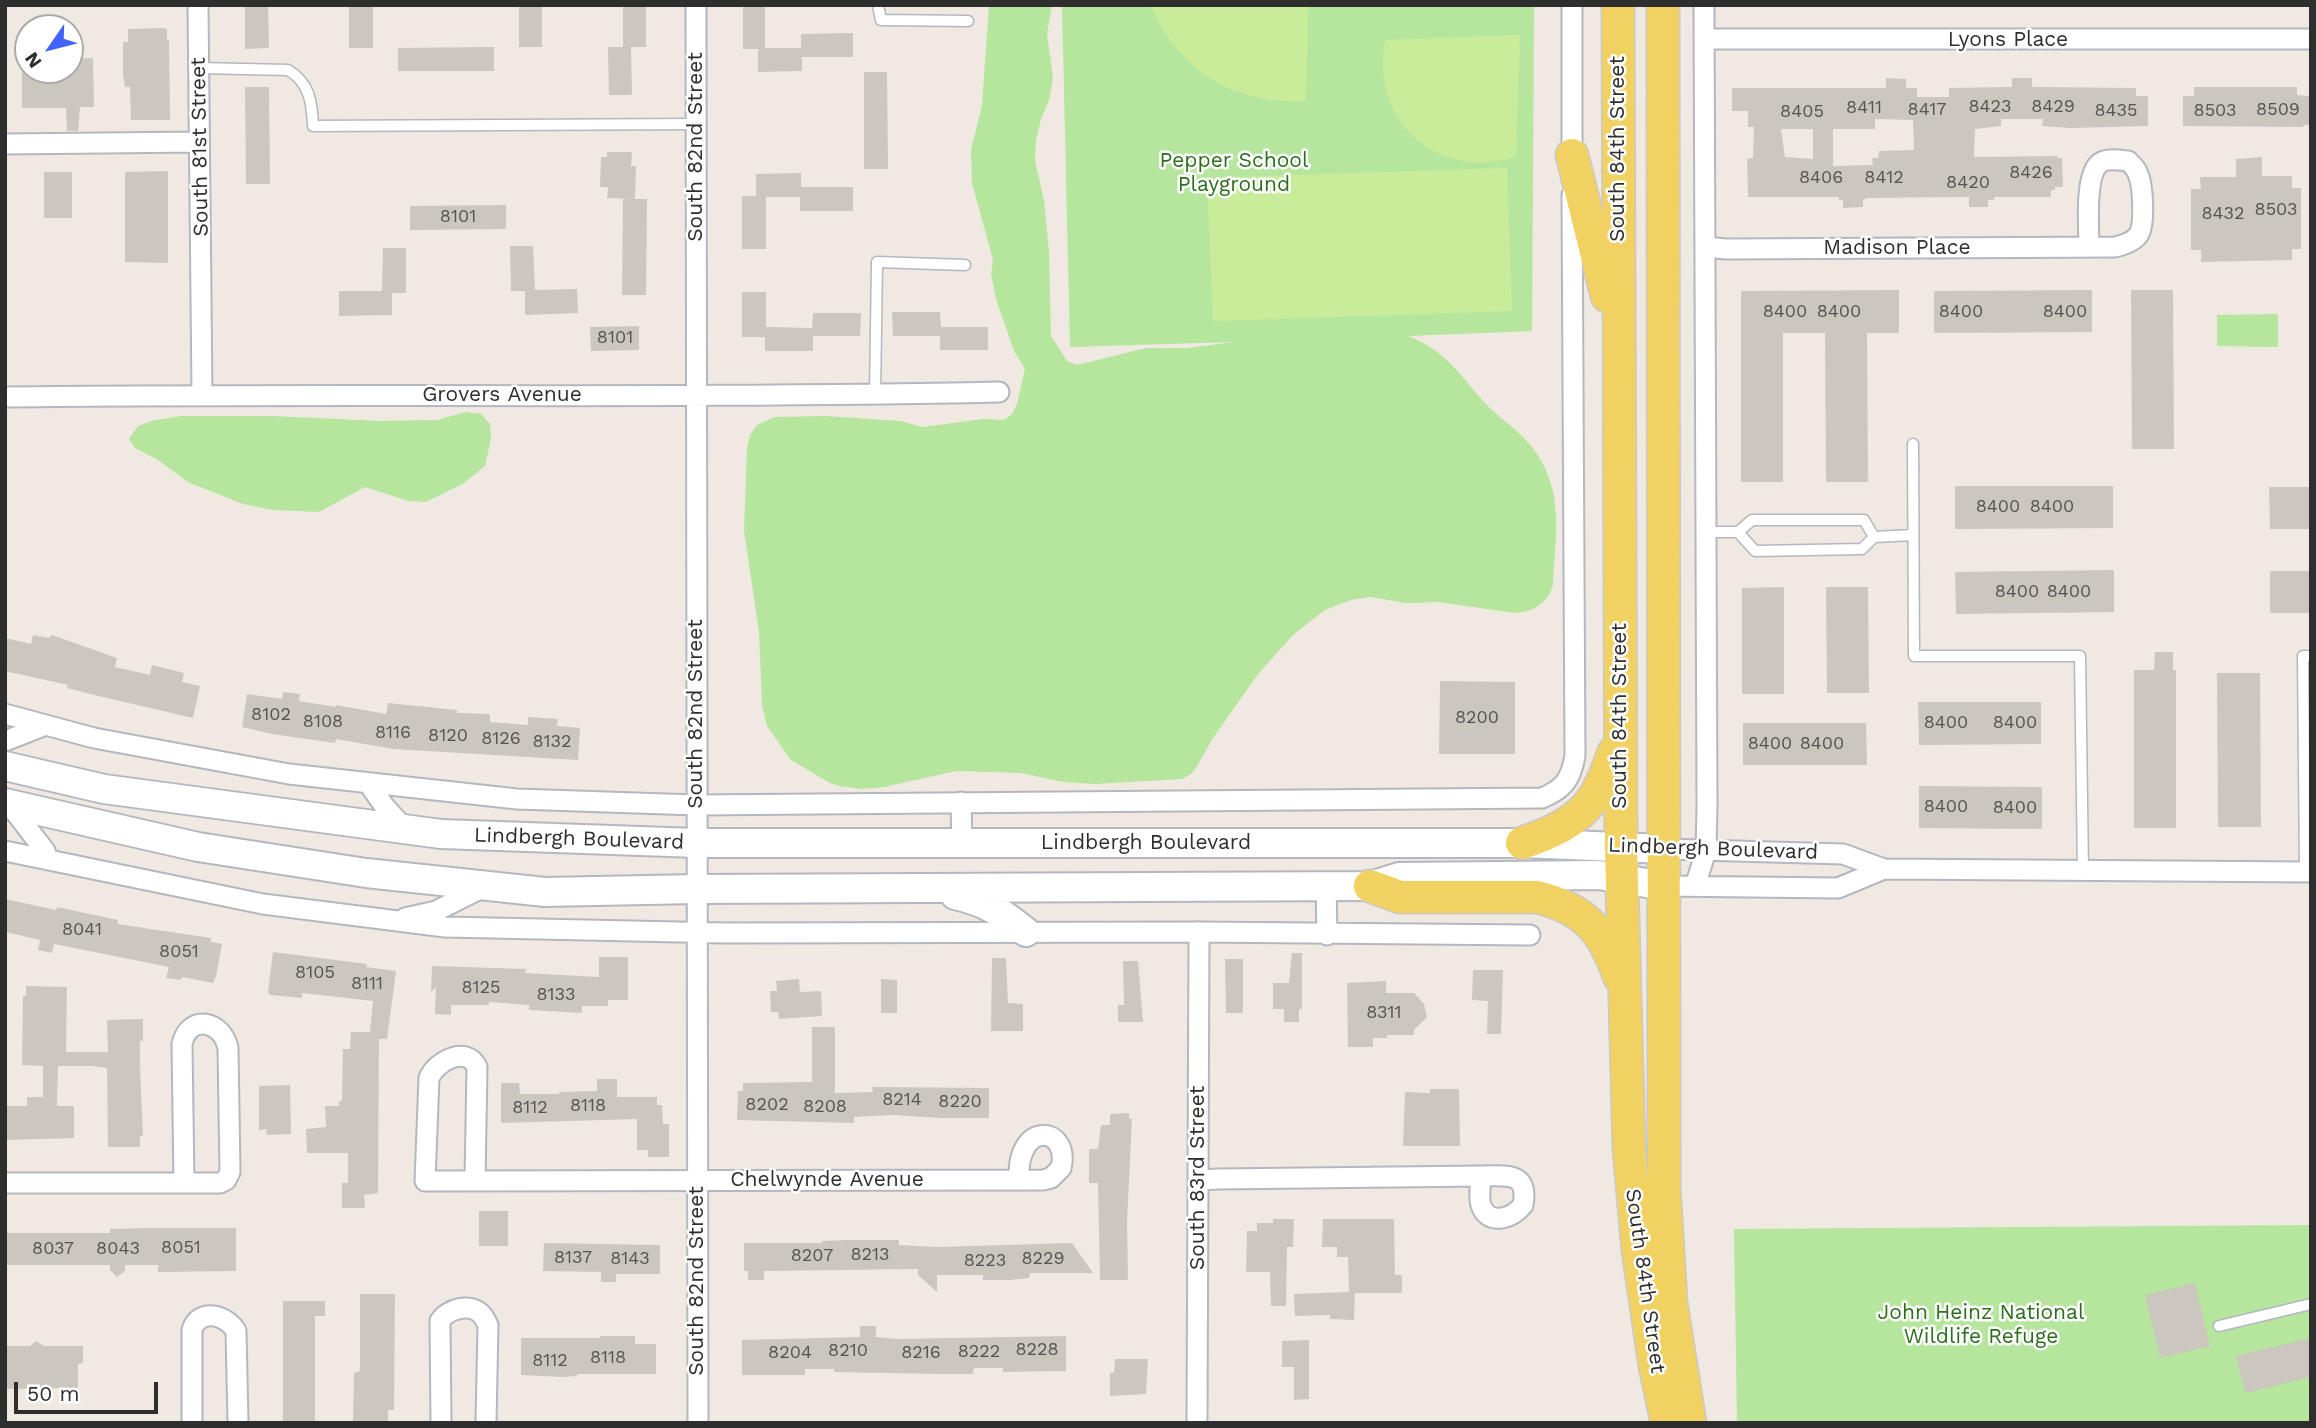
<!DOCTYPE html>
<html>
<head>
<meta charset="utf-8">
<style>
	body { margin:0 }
	#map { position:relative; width:2316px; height:1428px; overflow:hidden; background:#efe9e1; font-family:"Work Sans",sans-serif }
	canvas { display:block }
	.frame { position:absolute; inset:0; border:7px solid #2e2e2e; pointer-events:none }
	.north { position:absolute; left:14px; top:14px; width:70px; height:70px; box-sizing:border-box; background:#fff; border:2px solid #ababab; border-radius:50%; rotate:235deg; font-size:19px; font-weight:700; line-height:28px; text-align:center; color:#2e2e2e }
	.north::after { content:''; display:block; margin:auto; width:24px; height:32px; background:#4264fb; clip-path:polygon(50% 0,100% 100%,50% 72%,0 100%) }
	.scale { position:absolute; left:14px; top:1382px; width:144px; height:32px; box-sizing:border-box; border:4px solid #2e2e2e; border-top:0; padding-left:9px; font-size:21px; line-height:24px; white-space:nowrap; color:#2e2e2e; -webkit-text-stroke:5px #fff; paint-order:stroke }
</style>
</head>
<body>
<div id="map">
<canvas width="2316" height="1428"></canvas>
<div class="frame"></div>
<div class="north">N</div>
<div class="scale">50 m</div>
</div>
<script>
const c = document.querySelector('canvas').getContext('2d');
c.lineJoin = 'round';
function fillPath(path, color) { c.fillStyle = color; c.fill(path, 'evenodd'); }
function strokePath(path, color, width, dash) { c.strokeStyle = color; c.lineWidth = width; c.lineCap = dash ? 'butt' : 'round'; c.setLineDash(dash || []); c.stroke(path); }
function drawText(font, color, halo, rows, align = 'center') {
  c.font = font + ' "Work Sans",sans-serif'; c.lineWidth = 5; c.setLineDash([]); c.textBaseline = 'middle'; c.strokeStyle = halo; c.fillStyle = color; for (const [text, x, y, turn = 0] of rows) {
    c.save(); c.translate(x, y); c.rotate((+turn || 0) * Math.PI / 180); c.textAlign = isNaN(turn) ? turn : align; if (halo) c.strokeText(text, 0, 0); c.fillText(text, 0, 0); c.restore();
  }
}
fillPath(new Path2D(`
	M989,5H1052L1047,34L1053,78L1049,100L1041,119L1036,140L1035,161L1044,200L1049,252L1051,336L1067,361L1077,365L1146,348H1187L1234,342L1070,347L1062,5H1534L1532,331L1408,336C1445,350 1459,374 1484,402C1496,415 1511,425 1524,438C1566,482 1556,530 1553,585C1547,604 1533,612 1514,613L1439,602L1405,603L1371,597L1351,600L1325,610L1294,634L1258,674L1213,738L1197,766L1191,774L1182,779L1095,784L1063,782L1021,773L956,771L884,787L862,789L840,786L830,783L791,760L767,726L762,705L759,631L744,531L747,448L750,435L757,425L775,417L825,416L900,421L923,427L983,419L1004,420L1012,414L1017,404L1025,369L1014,351L996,299L991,274L993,260L972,183L971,149L982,106Z
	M2278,314V347L2217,346V315Z
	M466,412L481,414L490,424L491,438L485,466L464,483L426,502L409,501L365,487L319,512L273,510L243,504L188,482L158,460L135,448L129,439L138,426L151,421L181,416H272L379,421L437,420Z
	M2311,1225V1423H1737L1734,1229Z`), '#b6e59e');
fillPath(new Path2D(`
	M1150,5H1308L1306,101C1232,104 1180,72 1150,5Z
	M1520,35L1516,157C1436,181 1370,121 1385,40Z
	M1507,168L1512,311L1213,321L1207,178Z`), '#c9ec9a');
fillPath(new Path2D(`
	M245,5H268L269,48L245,49Z
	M349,5H373V48H349Z
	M519,5H542V47H519Z
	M623,5H646V47H631L632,95H609L608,47H623Z
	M743,5H765V48H801V34L853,33V57H802V71L758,72V49H743Z
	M162,28L167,29V40H169L170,120H131L130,87H125L123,75V42H128V29Z
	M494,47V71H398V48Z
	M93,58L94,107H80L78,131H67L66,108H22V70H70V59Z
	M864,72H887L888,169H864Z
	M1886,78L1906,79V88H1917V97H1949V88L2012,87V78H2032V87L2136,88V96H2148V126L2070,128L2042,126L2043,119H2001V126L1975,129L1974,157L2057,156V158H2062L2063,187H2055V190H2051V197H1994V200H1988V207H1969V197L1867,198L1863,200V207L1843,208V200H1839V197H1748L1747,159L1753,158L1754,127H1748V111H1732V88H1886ZM1875,119L1913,120L1914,150L1879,151L1878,158H1872L1873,165L1833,166V129H1875ZM1781,129H1813V159L1785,157Z
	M245,87H269L270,184H246Z
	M2194,87H2297V95L2309,96L2310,125H2304L2303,127L2183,126V96H2194Z
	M607,152H632L631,166H636L635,199L607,198L608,187H600L601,157H607Z
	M2262,157V176H2292V188H2301V249H2292V260L2201,262V250H2191V189H2201L2200,177H2236V159Z
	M168,171V263L125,262V172Z
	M44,172H72V218H44Z
	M801,173V187H853V211H800V197H766V249H742V196H756V174Z
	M623,199H647L646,295H622Z
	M506,205V229L410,230V206Z
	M510,246H533L535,290L577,289L578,313L525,315V291H511Z
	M383,248H406V293H392V315L339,316V291H382Z
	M1899,290V333H1867L1868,482H1826L1825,333H1783V482H1741V291Z
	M2092,290V332L1934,333V291Z
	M2131,290H2173L2174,449H2132Z
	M742,292H766V327L812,328L813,313H861L860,336H813V351H765V337H742Z
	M892,312H940L941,327H988V350H940V336H893Z
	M639,326V350L591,351L590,327Z
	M1955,486H2113V528L1955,529Z
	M2269,487H2311V529H2270Z
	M2114,570V612L1956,614L1955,572Z
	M2270,571H2311V613H2270Z
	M1784,587V694H1742V588Z
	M1826,587H1868L1869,693H1827Z
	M33,635L49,638L52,635L117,658L115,667L150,675L152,665L184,673L182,682L200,686L193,718L90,694L67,688L68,685L5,671V638L31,644Z
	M2155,652H2173V670H2176V828H2134V670H2154Z
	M2217,673H2260L2261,827H2218Z
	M1440,681L1515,682V754H1439Z
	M283,692L300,694L299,701L336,707V705L386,714L388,703L457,710V713L490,714V722L528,725V717L558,719L557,726L580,728L578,760L393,749L336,739L335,743L272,734L242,727L247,694L282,699Z
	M1918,702H2041V744L1919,745Z
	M1743,723H1866L1867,765H1743Z
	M1919,786L2042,787V829L1919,828Z
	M5,899L56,910L57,907L118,920L117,924L211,938V942L222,944L216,976L213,983L182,977L181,980L166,978L169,967L54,944L52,953L38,950L40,940L5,932Z
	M273,952L367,964L366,967L396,971L387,1039H379L378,1193L364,1195L365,1208H342V1183H348V1153H307L306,1129L326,1127L325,1106H339V1101H342L343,1049H350L351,1032H370L373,1001L302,993V998L270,995L268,992Z
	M1292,953H1302V1009H1299V1022H1284V1009H1273V983H1289Z
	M599,957H628V1000H608V1006H582V1013L529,1010V1005L489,1002V1005H451V1015L435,1014L436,987L431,992L432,966L526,969L525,973L599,977Z
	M992,958H1006L1008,1003L1023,1004V1031H991Z
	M1225,959H1243V1013H1226Z
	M1123,961H1138L1143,1022H1118V1005H1124Z
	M1473,970H1503L1501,1034H1487L1488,1001L1472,1000Z
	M799,979L800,992L821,991L822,1016L779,1019L778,1012H771L770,991H777L776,981Z
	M881,979L897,980V1013H881Z
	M1386,981V993H1414L1424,1004L1427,1017L1414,1030V1035H1387V1038H1373V1047H1348L1347,983Z
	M26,986L67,987L66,1052H108L107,1020L143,1019V1041H140V1068L143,1136H140V1147H108L107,1068L93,1066H58L57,1106H74V1138L6,1140L5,1106H27V1097H43V1066L22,1065L23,996H26Z
	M812,1027H835V1093L873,1092L872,1087L989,1088V1118H941L892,1115L854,1117V1123L737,1120L738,1091H743V1083L812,1082Z
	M597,1079H617V1097H657V1105H662L663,1124H669V1157H648V1150H637V1119L501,1123V1083H519L520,1094H559V1092L597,1091Z
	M290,1085L291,1134L267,1135L266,1129L259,1130V1086Z
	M1430,1089H1459L1460,1146H1403L1405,1092L1430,1093Z
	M1129,1113V1119L1132,1118L1127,1222L1128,1280H1100L1098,1183H1089V1149H1098L1101,1125H1110V1114Z
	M479,1211H508V1246H479Z
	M1273,1219H1294L1293,1247H1287L1286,1306H1271L1270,1272H1246L1247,1231H1257V1223H1273Z
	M1323,1219H1394L1395,1275H1402V1293H1355L1354,1320L1330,1319V1315L1295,1316L1294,1294L1349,1292L1348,1257H1337V1247H1322Z
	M147,1228H236V1271L158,1272V1265H125V1271L117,1277L110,1270V1265H5V1233H110V1229Z
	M849,1240H899V1245L937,1247L1072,1243L1093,1273H1030L1029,1278L1010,1280H983V1275H937V1292L918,1275V1269L764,1271V1280H748V1271H744V1243H822V1241Z
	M544,1243L660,1245V1274H616V1282H601V1272L543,1271Z
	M2195,1283L2210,1346L2160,1358L2145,1295Z
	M360,1294H395L394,1410H388V1423H353L354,1373L360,1371Z
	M283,1301H325V1316H315V1423H283Z
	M860,1326H876V1337L897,1339L1066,1336V1371L1003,1372V1368H974L973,1374H940L834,1372V1369H805V1375H742V1340L860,1337Z
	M600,1336H635V1344H656V1374H577V1376L563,1377L521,1375V1338H600Z
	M2311,1338V1377L2245,1393L2236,1356Z
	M1309,1340V1399L1294,1400V1367H1282V1341Z
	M36,1341L44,1346H83V1363L78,1364V1388L5,1389V1346H30Z
	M1115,1359H1148L1146,1394L1110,1396V1373H1114Z`), '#cbc7bf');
const lane = new Path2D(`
	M878,5L881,20L968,21
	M199,68L288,70C310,83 312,103 313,126L697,124
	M875,395L877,262L965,265
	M1913,444L1914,656H2080L2083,871
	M1707,532H1738L1752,520H1864L1874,537
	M1738,532L1755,551L1862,549L1874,537L1913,535
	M2305,872L2303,656H2311
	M2219,1326L2311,1304`);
const street = new Path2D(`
	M198,5L202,395
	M696,5L698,1423
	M1572,5V165
	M1705,39H2311
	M5,144L199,142
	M1706,247L1726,249L2115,247C2124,245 2134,242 2139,234C2145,223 2143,185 2138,174C2136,168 2132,165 2128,161C2120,160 2107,158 2100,163C2084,175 2089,228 2089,247
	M5,397C336,393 668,399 999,392
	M5,714L94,738L289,774L517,799L696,805L1542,798C1564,789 1571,779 1575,756L1572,195
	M5,741L46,725
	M368,783L385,807L405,829
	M961,802L962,843
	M9,804L45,851L48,860
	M1664,849L1843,854L1884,869L2311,872
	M5,851L263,904L445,927L726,933L1199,932L1530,935
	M1326,885L1327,935
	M1664,886L1838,888L1884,869
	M1695,886L1706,851L1707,807L1704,5
	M405,918L436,911L484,887
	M475,1180L477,1067C467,1045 436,1061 429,1078L425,1181L1043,1180L1051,1178L1061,1168C1071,1126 1016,1119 1019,1180
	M1198,1180L1218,1179L1481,1176C1506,1176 1529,1171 1523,1205C1513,1218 1488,1227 1481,1205C1478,1197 1481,1185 1481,1176
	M5,1183H220L226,1180L230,1172L228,1048C222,1020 189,1014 182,1044L184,1183
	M192,1423V1330C199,1307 227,1315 236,1331L238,1423
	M441,1423L440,1321C447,1309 471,1302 482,1315C485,1318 486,1322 488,1325L486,1423
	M1197,1423L1199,932`);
const secondary = new Path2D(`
	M5,766L104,789L441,834L697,843H1522L1664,849
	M5,803L198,847L366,873L545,892L697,889L1370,886L1399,877L1599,875L1664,886
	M955,895C986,902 1001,912 1026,932`);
const primary = new Path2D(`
	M1618,5L1621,846L1629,1148L1638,1250L1655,1366L1667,1423
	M1663,5L1664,1187L1671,1303L1690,1423
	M1572,155L1607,296
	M1522,843C1549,834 1578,822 1594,797C1603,784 1608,767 1614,752
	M1370,886L1400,897H1537C1585,909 1603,930 1619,976`);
strokePath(lane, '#b4b7c1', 13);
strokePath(street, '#b4b7c1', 23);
strokePath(secondary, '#b4b7c1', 32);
strokePath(primary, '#c9c9c9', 35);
strokePath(lane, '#fff', 10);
strokePath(street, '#fff', 19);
strokePath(secondary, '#fff', 28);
strokePath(primary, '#f2d163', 32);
drawText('18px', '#555452', null, [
	["8423",1990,107],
	["8429",2053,107],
	["8411",1864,108],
	["8417",1927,110],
	["8509",2278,110],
	["8435",2116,111],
	["8503",2215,111],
	["8405",1802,112],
	["8426",2031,173],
	["8406",1821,178],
	["8412",1884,178],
	["8420",1968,183],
	["8503",2276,210],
	["8432",2223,214],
	["8101",458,217],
	["8400",1785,312],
	["8400",1839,312],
	["8400",1961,312],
	["8400",2065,312],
	["8101",615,338],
	["8400",1998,507],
	["8400",2052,507],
	["8400",2017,592],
	["8400",2069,592],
	["8102",271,715],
	["8200",1477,718],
	["8108",323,722],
	["8400",1946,723],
	["8400",2015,723],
	["8116",393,733],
	["8120",448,736],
	["8126",501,739],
	["8132",552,742],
	["8400",1770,744],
	["8400",1822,744],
	["8400",1946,807],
	["8400",2015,808],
	["8041",82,930],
	["8051",179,952],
	["8105",315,973],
	["8111",367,984],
	["8125",481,988],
	["8133",556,995],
	["8311",1384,1013],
	["8214",902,1100],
	["8220",960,1102],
	["8202",767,1105],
	["8118",588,1106],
	["8208",825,1107],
	["8112",530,1108],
	["8051",181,1248],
	["8037",53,1249],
	["8043",118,1249],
	["8213",870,1255],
	["8207",812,1256],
	["8137",573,1258],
	["8143",630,1259],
	["8229",1043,1259],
	["8223",985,1261],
	["8228",1037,1350],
	["8210",848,1351],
	["8222",979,1352],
	["8204",790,1353],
	["8216",921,1353],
	["8118",608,1358],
	["8112",550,1361]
]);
drawText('21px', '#2e2e2e', '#fff', [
	["Lyons Place",2008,40],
	["South 81st Street",200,147,-91],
	["South 82nd Street",696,147,-90],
	["South 84th Street",1618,149,-90],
	["Madison Place",1897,248],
	["Grovers Avenue",502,395],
	["South 82nd Street",696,714,-90],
	["South 84th Street",1620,716,-90],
	["Lindbergh Boulevard",579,839,2],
	["Lindbergh Boulevard",1146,843],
	["Lindbergh Boulevard",1713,849,2],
	["South 83rd Street",1198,1178,-90],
	["Chelwynde Avenue",827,1180],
	["South 82nd Street",697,1281,-90],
	["South 84th Street",1645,1281,82]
]);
drawText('21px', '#2c6e1b', '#fff', [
	["Pepper School",1234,161],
	["Playground",1234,185],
	["John Heinz National",1981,1313],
	["Wildlife Refuge",1981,1337]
]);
</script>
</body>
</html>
